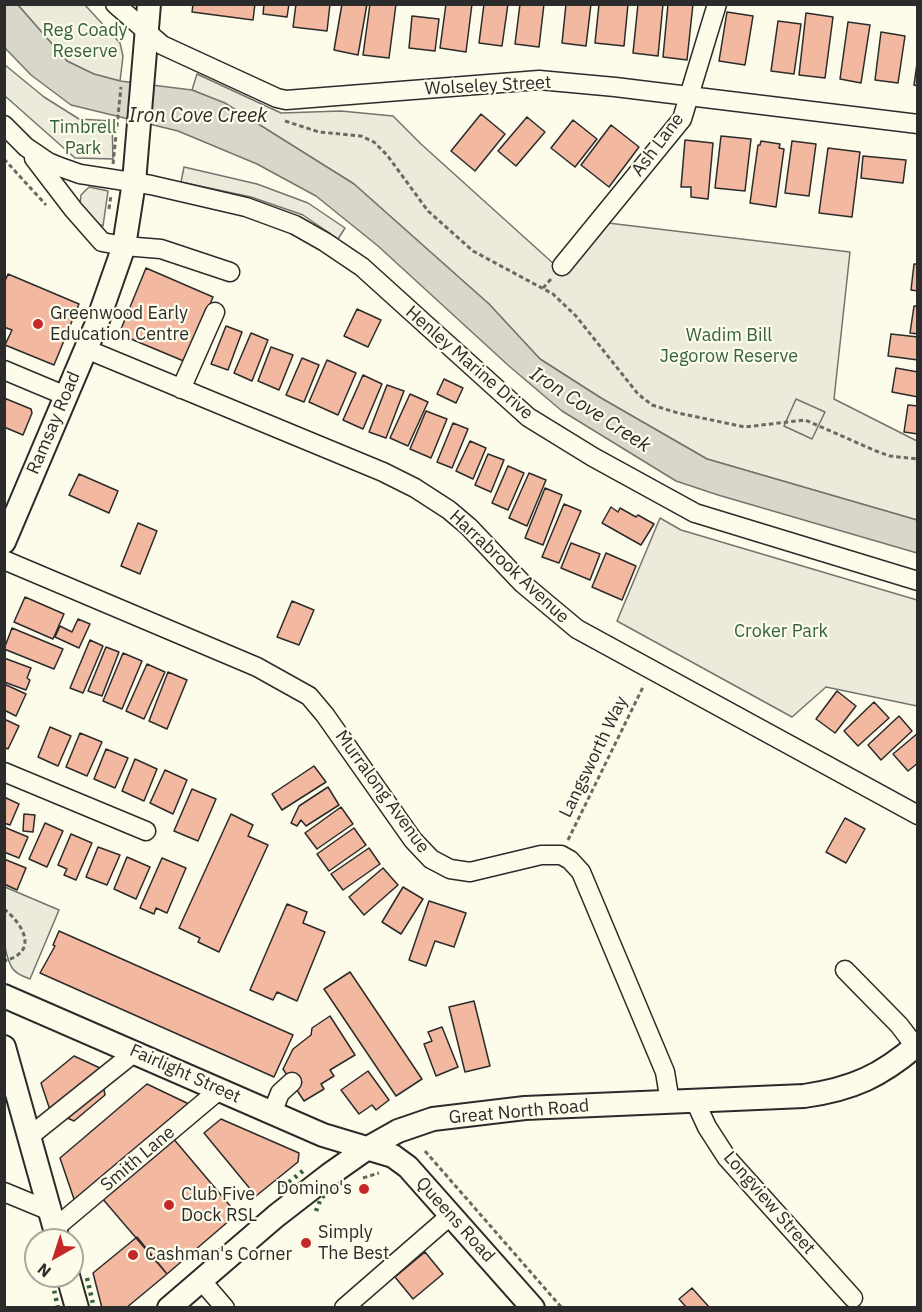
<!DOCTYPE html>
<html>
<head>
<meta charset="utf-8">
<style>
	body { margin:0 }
	#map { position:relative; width:922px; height:1312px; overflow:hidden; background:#fdfbea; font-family:"IBM Plex Sans",sans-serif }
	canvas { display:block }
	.frame { position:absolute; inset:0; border:6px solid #2b2b2b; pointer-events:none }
	.north { position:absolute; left:24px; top:1228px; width:60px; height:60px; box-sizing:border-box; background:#fdfbea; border:2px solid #a9a89e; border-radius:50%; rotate:219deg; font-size:16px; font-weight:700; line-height:24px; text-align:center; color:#2b2b2b }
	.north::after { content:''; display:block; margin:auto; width:21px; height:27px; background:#c62828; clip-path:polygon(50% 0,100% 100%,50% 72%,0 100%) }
</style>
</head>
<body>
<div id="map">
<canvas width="922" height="1312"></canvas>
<div class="frame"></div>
<div class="north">N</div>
</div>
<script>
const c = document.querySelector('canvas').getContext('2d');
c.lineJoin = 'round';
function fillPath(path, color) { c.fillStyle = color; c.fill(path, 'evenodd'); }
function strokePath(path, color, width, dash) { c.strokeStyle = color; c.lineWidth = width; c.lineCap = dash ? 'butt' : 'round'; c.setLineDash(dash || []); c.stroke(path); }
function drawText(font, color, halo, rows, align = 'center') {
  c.font = font + ' "IBM Plex Sans",sans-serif'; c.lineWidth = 4.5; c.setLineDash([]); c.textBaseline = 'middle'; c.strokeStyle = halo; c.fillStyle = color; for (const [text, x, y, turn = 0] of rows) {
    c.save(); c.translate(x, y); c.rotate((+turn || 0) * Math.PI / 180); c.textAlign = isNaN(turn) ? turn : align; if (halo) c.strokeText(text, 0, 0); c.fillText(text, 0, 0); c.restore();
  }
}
const green = new Path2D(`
	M18,5H85L120,43L123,56L120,81L93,74L67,61Z
	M5,65L44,97L79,119L112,121L113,159L75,158L5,96Z
	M197,74L281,113L341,111L393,116L421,144L565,274L608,223L850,252L834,399L917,441V520L707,459L601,398L540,359L489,304L354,184L225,104L192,90Z
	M89,187L108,191L103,226L96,223L80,204L81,195Z
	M660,518L681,530L917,600V706L826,687L792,717L617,621Z
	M5,887L59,910L30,979C23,976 14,973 11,966C0,944 4,911 5,887Z`);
fillPath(green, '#ecebdb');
strokePath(green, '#74746e', 1.5);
const parking = new Path2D(`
	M184,167L257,184L308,203L345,228L338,239L303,215L251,197L181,182Z
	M796,399L825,412L812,439L784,426Z`);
fillPath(parking, '#eceadb');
strokePath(parking, '#74746e', 1.5);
const water = new Path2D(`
	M4,5H18L67,61L94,74L120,81L192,90L225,103L354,184L489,304L540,359L601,398L707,459L917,520V553L718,495L676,481L562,411L509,366L378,246L316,196L257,164L178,131L71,105L31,75L5,48Z`);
fillPath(water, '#d8d7c9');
strokePath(water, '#74746e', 1.5);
const building = new Path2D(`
	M193,4H255L253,20L192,12Z
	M264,4H289L287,17L263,14Z
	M296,4H330L327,31L293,27Z
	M342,4H367L358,55L334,50Z
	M370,4H396L389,58L363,55Z
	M446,4H472L466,52L440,48Z
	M484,4H508L502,46L479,43Z
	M520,4H544L539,47L515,44Z
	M566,4H591L586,46L562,43Z
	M599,4H628L624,46L595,43Z
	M638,4H663L658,56L633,53Z
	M668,4H693L687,60L663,57Z
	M727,12L753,16L745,65L719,61Z
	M806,13L833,17L825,78L799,75Z
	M412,16L439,19L435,51L409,48Z
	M778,21L801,24L794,74L771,71Z
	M848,22L870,25L861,83L840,79Z
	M881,32L905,36L898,83L875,80Z
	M918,56V86L914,85Z
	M481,114L505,134L475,171L451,151Z
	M527,117L545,132L516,166L498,151Z
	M573,120L597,139L575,167L551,148Z
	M611,125L639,147L609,187L581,165Z
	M721,136L751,139L745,191L715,188Z
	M685,140L713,143L708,199L691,197V187H681Z
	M761,141L780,144L779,148L784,149L776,207L750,203L758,145H760Z
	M792,141L816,144L809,196L785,193Z
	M828,148L860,152L852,217L819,213Z
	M863,156L906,160L903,183L861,178Z
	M914,264H918V291L911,290Z
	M146,268L213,297L186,362L119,334Z
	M8,274L79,304L54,365L5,345L12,330L4,327V283Z
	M914,306H918V334L910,333Z
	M357,309L381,320L368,347L344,336Z
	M226,326L242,332L228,370L211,364Z
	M251,333L268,340L252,381L234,373Z
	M891,334L918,337V360L888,356Z
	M271,347L293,355L279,390L258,381Z
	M302,358L319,365L304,402L286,395Z
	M327,360L356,373L338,415L309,402Z
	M896,368L918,372V397L892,392Z
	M363,375L382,384L363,429L343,420Z
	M444,379L463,388L456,403L437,394Z
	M387,385L404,391L386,438L369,432Z
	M410,394L428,402L408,446L390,438Z
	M4,398L31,409L32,413L23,435L4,427Z
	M908,405L918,406V434L904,432Z
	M426,411L447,419L431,458L410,449Z
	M453,423L468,429L452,468L437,462Z
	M470,441L486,448L473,479L456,471Z
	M488,454L504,460L491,492L475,485Z
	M508,466L524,473L508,510L492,503Z
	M529,473L546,480L527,526L509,518Z
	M79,474L118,491L109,513L69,495Z
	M545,488L562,495L543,545L525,538Z
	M564,504L581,511L559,563L542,557Z
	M611,507L618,512L620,508L636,517L638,515L654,524L641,545L602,523Z
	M138,523L157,531L140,574L121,566Z
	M571,543L600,554L590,580L561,568Z
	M606,553L636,566L622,600L592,587Z
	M25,597L64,614L53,639L14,622Z
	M292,601L314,610L299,645L277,637Z
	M78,619L90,624L79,648L55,637L60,626L72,632Z
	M12,628L63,649L54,669L4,649Z
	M90,640L103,646L83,693L70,688Z
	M106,647L119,652L102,696L88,691Z
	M123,653L142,661L122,709L103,701Z
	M4,658L31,668L27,678L30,680L26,690L4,682Z
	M147,664L165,672L144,719L126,711Z
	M168,672L187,680L167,729L149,721Z
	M4,684L26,694L16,716L4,710Z
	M837,691L856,706L835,733L816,719Z
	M874,702L889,718L858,746L844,731Z
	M899,716L912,731L881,760L868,745Z
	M4,719L19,726L8,749L4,747Z
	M50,727L71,736L58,766L38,757Z
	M80,733L102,742L87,776L66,767Z
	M918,733V763L908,771L893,754Z
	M106,749L128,758L115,788L94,779Z
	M135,759L157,769L144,801L122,791Z
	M314,766L326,782L282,810L272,794Z
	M165,770L187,780L173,814L150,803Z
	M328,787L339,805L306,826L301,820L297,826L291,823L299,806Z
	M192,789L216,799L198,841L174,831Z
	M4,797L19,804L10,825L4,823Z
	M341,807L353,824L317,849L305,833Z
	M24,814L35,815L33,832L23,831Z
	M231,814L253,825L248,836L268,845L219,952L198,942L200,938L179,928Z
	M845,818L865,829L846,863L826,852Z
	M45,823L63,831L47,867L29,859Z
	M4,827L28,837L19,858L4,852Z
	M354,828L366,845L329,871L317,854Z
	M71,834L92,843L76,880L64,875L67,869L58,865Z
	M98,847L120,855L107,885L86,877Z
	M369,848L380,864L343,890L331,874Z
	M127,857L150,867L136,899L114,889Z
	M162,858L186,868L167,913L156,908L154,914L140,908Z
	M4,859L26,868L17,890L4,884Z
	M383,868L398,885L364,915L349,897Z
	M403,887L423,899L401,934L382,922Z
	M429,901L466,913L454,947L435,941L426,966L409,960Z
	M287,904L307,912L303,923L325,932L297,1001L277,992L273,1000L250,990Z
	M59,931L293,1035L274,1077L40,973L55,946L53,945Z
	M350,972L422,1079L396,1096L324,989Z
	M474,1001L490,1066L465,1072L449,1007Z
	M330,1016L355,1055L330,1070L334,1076L321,1084L324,1089L304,1101L283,1069L293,1049L311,1035L312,1028Z
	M442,1027L458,1067L436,1076L424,1044L432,1041L428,1032Z
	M74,1056L100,1068L105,1095L74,1121L50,1110L41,1083Z
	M368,1071L389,1100L376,1110L372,1105L359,1114L341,1090Z
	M147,1084L191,1105L75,1202L60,1158Z
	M221,1119L299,1153L298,1162L256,1196L204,1133Z
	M172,1137L237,1214L167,1274L101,1197Z
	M137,1237L167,1274L126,1308H102L93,1273Z
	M425,1252L443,1274L413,1299L395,1277Z
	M692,1288L710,1308H687L679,1299Z`);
fillPath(building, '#f2b8a0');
strokePath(building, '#2b2b2b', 1.5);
const minor = new Path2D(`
	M115,4L162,45L277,98L286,100L539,80L615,87L918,124
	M4,125L26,147L48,162L63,168L80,174L151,185L246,207L295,225L325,242L362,267L528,417L593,457L695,513L918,581
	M34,158L73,209L102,242L124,246L161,249L230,272
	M562,266L682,119L717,4
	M86,349L383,472L415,488L449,510L469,527L522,583L577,629L918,815
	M4,370L66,396
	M181,389L215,312
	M4,560L257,667L309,696L325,715L413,840L431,859L450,869L470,872L541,855H561L570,860L581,872L665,1072L670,1102
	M4,772L146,831
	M845,970L899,1025L915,1046
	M695,1101L707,1127L727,1158L853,1298
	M272,1113L280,1093L292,1082
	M30,1136L135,1052
	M4,1192L50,1211
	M55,1228L219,1090
	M201,1280L225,1308
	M344,1308L451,1215`);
const major = new Path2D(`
	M4,542L97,323L124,246L134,182L149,4
	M4,996L323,1135L393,1156L408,1167L533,1308
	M4,1047L58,1240
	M68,1276L77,1308
	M169,1308L276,1216L329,1175L366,1149L398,1131L433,1119L525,1108L804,1096C853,1089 881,1076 918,1044`);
strokePath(minor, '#2b2b2b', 21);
strokePath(major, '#2b2b2b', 26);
strokePath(new Path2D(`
	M285,121L319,132L361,136L374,142L387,155L428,211L473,251L553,294L576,316L638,394L652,405L678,413L745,427L805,420L876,451L890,456L918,459
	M4,159L46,205
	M113,164L121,87
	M109,209L111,195
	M543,288L551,279
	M568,840L644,685
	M4,909C24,925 39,952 4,961
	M425,1151L562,1308
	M363,1178L379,1173`), '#6a6964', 3, [4.5, 3]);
strokePath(minor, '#fdfbea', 18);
strokePath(major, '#fdfbea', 22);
strokePath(new Path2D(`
	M283,1187L304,1170
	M316,1211L321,1198L345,1179
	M51,1276L58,1308
	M87,1278L94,1308`), '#34623c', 4.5, [3, 4.5]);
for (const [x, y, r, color] of [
	[38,324,6,"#c62828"],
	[364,1189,6,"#c62828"],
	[169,1205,6,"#c62828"],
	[306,1243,6,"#c62828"],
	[133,1255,6,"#c62828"]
]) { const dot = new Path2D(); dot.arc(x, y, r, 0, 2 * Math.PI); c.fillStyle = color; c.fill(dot); strokePath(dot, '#fdfbea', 2); }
drawText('18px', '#34623c', '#fdfbea', [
	["Reg Coady",85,31],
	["Reserve",85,52],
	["Timbrell",83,128],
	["Park",83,149],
	["Wadim Bill",729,336],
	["Jegorow Reserve",729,357],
	["Croker Park",781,632]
]);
drawText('18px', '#2b2b2b', '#fdfbea', [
	["Wolseley Street",488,86,-3],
	["Ash Lane",658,145,-53],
	["Henley Marine Drive",469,363,41],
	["Ramsay Road",54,423,-67],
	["Harrabrook Avenue",509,567,43],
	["Langsworth Way",594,757,-64],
	["Murralong Avenue",382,792,54],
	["Fairlight Street",185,1074,24],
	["Great North Road",519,1112,-5],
	["Smith Lane",138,1159,-40],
	["Longview Street",769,1203,49],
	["Queens Road",455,1220,48]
]);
drawText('18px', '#2b2b2b', '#fdfbea', [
	["Greenwood Early",50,314],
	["Education Centre",50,335],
	["Domino's",352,1189,"right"],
	["Club Five",181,1195],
	["Dock RSL",181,1216],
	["Simply",318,1233],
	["The Best",318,1254],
	["Cashman's Corner",145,1255]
], 'left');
drawText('italic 20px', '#2b2b2b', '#fdfbea', [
	["Iron Cove Creek",198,116],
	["Iron Cove Creek",590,410,33]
]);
</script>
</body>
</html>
